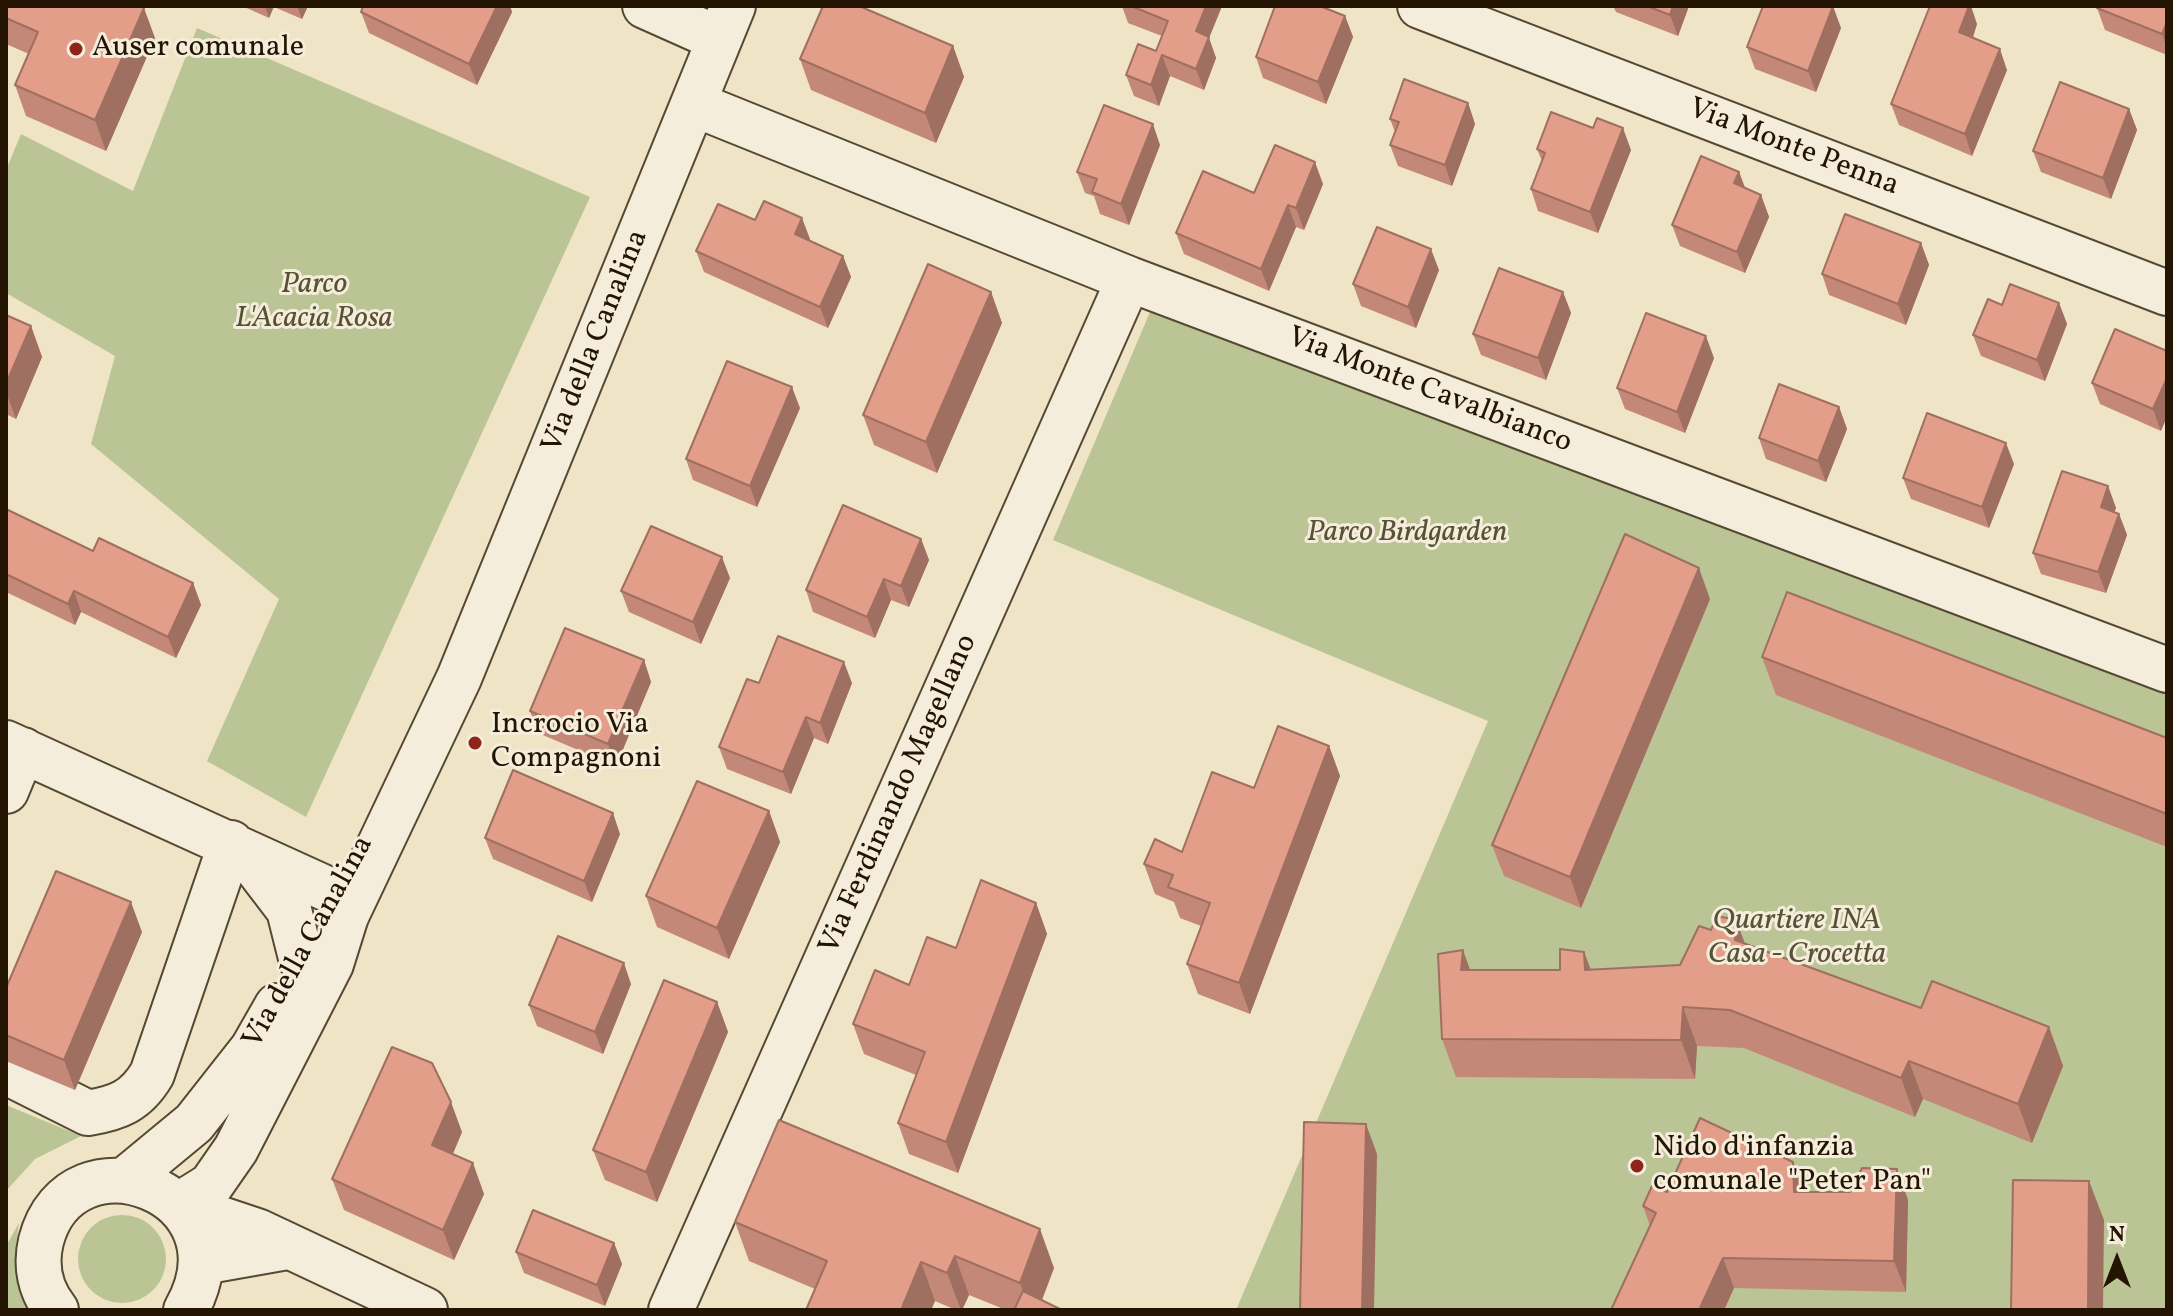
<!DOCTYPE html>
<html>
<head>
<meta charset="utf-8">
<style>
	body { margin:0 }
	#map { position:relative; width:2173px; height:1316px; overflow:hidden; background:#f0e4c7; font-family:Vollkorn,serif }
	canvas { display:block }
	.frame { position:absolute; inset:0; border:8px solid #231501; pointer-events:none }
	.north { position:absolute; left:2077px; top:1220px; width:80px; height:80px; -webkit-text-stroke:6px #f5eddb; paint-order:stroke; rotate:0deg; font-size:22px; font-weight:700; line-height:32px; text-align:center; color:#231501 }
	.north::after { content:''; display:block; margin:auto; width:28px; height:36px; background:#231501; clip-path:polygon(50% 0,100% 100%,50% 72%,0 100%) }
</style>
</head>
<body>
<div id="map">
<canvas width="2173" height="1316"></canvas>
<div class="frame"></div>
<div class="north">N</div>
</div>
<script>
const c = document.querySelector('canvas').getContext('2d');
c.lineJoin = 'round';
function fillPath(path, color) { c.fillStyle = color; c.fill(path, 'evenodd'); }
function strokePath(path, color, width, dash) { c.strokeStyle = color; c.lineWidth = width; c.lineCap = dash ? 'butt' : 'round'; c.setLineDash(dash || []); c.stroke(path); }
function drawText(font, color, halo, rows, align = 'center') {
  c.font = font + ' Vollkorn,serif'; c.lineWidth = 6; c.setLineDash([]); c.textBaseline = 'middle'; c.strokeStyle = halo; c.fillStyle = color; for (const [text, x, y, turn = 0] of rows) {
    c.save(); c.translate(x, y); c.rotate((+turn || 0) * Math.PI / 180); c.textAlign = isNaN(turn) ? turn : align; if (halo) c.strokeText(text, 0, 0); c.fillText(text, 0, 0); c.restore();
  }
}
fillPath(new Path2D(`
	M197,28L590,197L306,817L207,761L279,599L91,444L115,356L6,293V170L21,134L133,191Z
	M1159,291L2167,669V1310H1236L1488,721L1053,540Z
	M6,1105L81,1136L35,1159L6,1191Z
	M78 1259a44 44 0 1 1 88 0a44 44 0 1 1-88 0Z
	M19,1223L16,1247L27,1310H6V1246Z`), '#bac495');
const minor = new Path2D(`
	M645,6L719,39
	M1420,6L2167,293
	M694,104L1129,279L2167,670
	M6,743L336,893L346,916
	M6,791L23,750
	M247,855L289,910L302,962
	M6,1072L88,1113C118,1108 136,1101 152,1074L231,843
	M179,1205L257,1231L425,1310
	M202,1262L287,1247
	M671,1310L1129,279`);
const tertiary = new Path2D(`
	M125,1180L194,1123L253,1048L277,1006
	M179,1205L211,1185L236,1149L331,964L346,916L459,678L733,6
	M56,1310C40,1290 35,1266 41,1241C71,1125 253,1192 186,1310`);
strokePath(minor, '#564932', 48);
strokePath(tertiary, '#564932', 48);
strokePath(minor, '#f5eddb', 44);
strokePath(tertiary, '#f5eddb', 44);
fillPath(new Path2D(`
	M6,6L155,38L106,151L26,116L15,85L29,54L6,44Z
	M242,6H308L302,19L274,7L269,18Z
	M363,6H510L512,12L477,85L369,33L361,12Z
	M1122,6H1222L1209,38L1216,58L1204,90L1170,76L1159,106L1134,96L1126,75L1156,51L1162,36L1128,23Z
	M1613,6H1689L1678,36L1616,12Z
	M2167,6V55L2105,30L2097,8Z
	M1345,16L1353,37L1326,104L1263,78L1256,57Z
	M1977,24L1973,38L2007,70L1972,156L1899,125L1891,104Z
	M1841,28L1816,92L1755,69L1747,47Z
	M953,46L964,77L936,143L811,90L800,59Z
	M1468,103L1475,124L1452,186L1398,166L1390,145L1395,132L1390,119Z
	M2129,109L2137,130L2111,199L2041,172L2033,151Z
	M1160,145L1129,225L1100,214L1094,196L1085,193L1077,172Z
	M1537,149L1631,150L1598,233L1538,211L1531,189L1542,161Z
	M1739,172L1745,188L1761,195L1769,217L1745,273L1680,246L1672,225Z
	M1323,184L1304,230L1296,227L1269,291L1184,254L1176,233L1254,193Z
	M810,239V241L843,256L851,277L828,328L704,272L696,251Z
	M1921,243L1929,265L1906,325L1829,295L1822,274Z
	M1439,270L1416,328L1361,306L1353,284Z
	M991,292L1002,323L937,473L874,445L863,415Z
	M1563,292L1571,313L1546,380L1481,355L1473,334Z
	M2059,303L2067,324L2045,381L1981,356L1973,335Z
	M6,315L31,326L42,357L16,419L6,414Z
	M2167,351L2161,431L2100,404L2092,383Z
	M1714,358L1685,433L1625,409L1617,388Z
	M1839,407L1847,429L1826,482L1766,459L1759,438Z
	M800,408L757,507L693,480L686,459Z
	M2014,464L1989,528L1911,499L1903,478Z
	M2108,486L2116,508L2114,512L2119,514L2127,535L2106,593L2041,574L2033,553Z
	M6,509L93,551L193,583L201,605L176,658L81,612L75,625L6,592Z
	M921,539L929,560L909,607L891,600L875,638L813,612L806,590Z
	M730,578L701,644L629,612L621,591Z
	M1710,599L1581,908L1504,876L1492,845Z
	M1762,657L2167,738V847L1776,695Z
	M644,660L651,682L616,766L538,733L530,711Z
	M852,683L828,744L814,738L791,794L727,769L719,747Z
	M1329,746L1340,776L1250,1014L1198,994L1187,964L1201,926L1180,918L1174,902L1155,894L1144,864L1182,852L1254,788Z
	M769,811L780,842L729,959L657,927L646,896Z
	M620,834L592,902L493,859L485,838Z
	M1036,903L1047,934L958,1173L909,1154L898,1123L916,1075L864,1054L853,1024L909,985L956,948Z
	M142,932L75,1090L6,1061V988Z
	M1745,943L1921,1008L2049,1027L2063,1066L2032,1143L1923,1099L1915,1117L1744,1048L1697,1046L1695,1079L1456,1077L1442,1039L1470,970H1560L1584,952L1591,970L1680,965Z
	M631,984L603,1054L537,1026L529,1005Z
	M717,1002L728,1032L657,1202L605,1180L593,1150Z
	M462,1132L453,1154L484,1194L454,1260L344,1210L332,1179Z
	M1897,1169L1908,1200L1906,1292L1734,1288L1724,1310H1611L1650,1226L1643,1206L1667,1192H1850Z
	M735,1222L1054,1268L1042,1300L1062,1310H1006L969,1295L962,1310H956L935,1301L931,1310H806L815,1289L749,1261Z
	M614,1243L622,1264L605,1306L524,1273L516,1252Z`), '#c38877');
fillPath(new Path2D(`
	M265,6H274L269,18Z
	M297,6H308L302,19Z
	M497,6H510L512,12L477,85L469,64Z
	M1206,6H1222L1209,38L1216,58L1204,90L1196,69V31Z
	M1673,6H1689L1678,36L1670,15Z
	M1833,6L1841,28L1816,92L1808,71Z
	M1969,6H1971L1977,24L1967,53L1959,32Z
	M144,8L155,38L106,151L95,120Z
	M1345,16L1353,37L1326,104L1318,82Z
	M2167,22V49L2162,34Z
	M953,46L964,77L936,143L925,113Z
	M2000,49L2007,70L1972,156L1965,134Z
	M1162,55L1170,76L1159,106L1151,85Z
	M1468,103L1475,124L1452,186L1445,165Z
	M2129,109L2137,130L2111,199L2103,178Z
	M1153,124L1160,145L1129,225L1121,204Z
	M1623,128L1631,150L1598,233L1590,212Z
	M1315,162L1323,184L1304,230L1296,208Z
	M1739,172L1747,193L1734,183Z
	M1761,195L1769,217L1745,273L1737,252Z
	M1288,205L1296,227L1269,291L1261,269Z
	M802,218L810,239L803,256L795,234Z
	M1921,243L1929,265L1906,325L1898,304Z
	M1431,249L1439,270L1416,328L1408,307Z
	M843,256L851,277L828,328L820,307Z
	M991,292L1002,323L937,473L926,442Z
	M1563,292L1571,313L1546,380L1538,358Z
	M2059,303L2067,324L2045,381L2037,360Z
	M31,326L42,357L16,419L6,392V384Z
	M1706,336L1714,358L1685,433L1677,412Z
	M2167,378V417L2161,431L2153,409Z
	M792,387L800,408L757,507L750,486Z
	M1839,407L1847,429L1826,482L1818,461Z
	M2006,443L2014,464L1989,528L1982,507Z
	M2108,486L2116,508L2108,528L2101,507Z
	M2119,514L2127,535L2106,593L2098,572Z
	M921,539L929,560L909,607L901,586Z
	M722,557L730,578L701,644L693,622Z
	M1699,568L1710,599L1581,908L1570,877Z
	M884,579L891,600L875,638L867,617Z
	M193,583L201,605L176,658L168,637Z
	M74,591L81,612L75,625L68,604Z
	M644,660L651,682L616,766L608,744Z
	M844,662L852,683L828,744L820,723Z
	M806,717L814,738L791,794L783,772Z
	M1329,746L1340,776L1250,1014L1239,983Z
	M769,811L780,842L729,959L717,928Z
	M613,813L620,834L592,902L584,881Z
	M131,902L142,932L75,1090L64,1060Z
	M1036,903L1047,934L958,1173L946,1142Z
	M1736,920L1751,959L1735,940Z
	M1463,950L1477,989L1461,970Z
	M1584,952L1598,990L1585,970Z
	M624,963L631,984L603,1054L595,1032Z
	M717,1002L728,1032L657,1202L646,1172Z
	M1683,1007L1697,1046L1695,1079L1681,1040Z
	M2049,1027L2063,1066L2032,1143L2018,1104Z
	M1909,1061L1923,1099L1915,1117L1901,1078Z
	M451,1102L462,1132L443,1176L432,1145Z
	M1366,1124L1377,1154L1374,1310H1362Z
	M1793,1162L1804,1192H1794Z
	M473,1163L484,1194L454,1260L443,1230Z
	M1897,1169L1908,1200L1906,1292L1894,1261Z
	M2089,1181L2104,1220L2103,1310H2088Z
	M1040,1229L1054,1268L1038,1310H1030L1020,1283Z
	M614,1243L622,1264L605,1306L597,1285Z
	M955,1256L969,1295L962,1310H961L947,1273Z
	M1723,1258L1734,1288L1724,1310H1699Z
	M921,1262L935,1301L931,1310H901Z`), '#9f6f61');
const building = new Path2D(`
	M6,6H141L144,8L95,120L15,85L38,32L6,18Z
	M363,6H497L469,64L361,12Z
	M823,6H859L953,46L925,113L800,59Z
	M1131,6H1206L1196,31L1209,37L1196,69L1162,55L1151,85L1126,75L1138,44L1156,51L1168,21Z
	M1275,6H1320L1345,16L1318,82L1256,57Z
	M1647,6H1673L1670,15Z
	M1763,6H1833L1808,71L1747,47Z
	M1930,6H1969L1959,32L2000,49L1965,134L1891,104Z
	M2098,6H2167V22L2162,34L2097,8Z
	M1404,79L1468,103L1445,165L1390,145L1399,122L1390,119Z
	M2060,82L2129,109L2103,178L2033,151Z
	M1104,105L1153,124L1121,204L1092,192L1097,179L1077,172Z
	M1551,112L1593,128L1597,118L1623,128L1590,212L1531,189L1545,153L1537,149Z
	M1275,145L1315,162L1296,208L1288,205L1261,269L1176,233L1203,171L1254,193Z
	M1701,156L1739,172L1734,183L1761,195L1737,252L1672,225Z
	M764,201L802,218L795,234L843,256L820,307L696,251L718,204L755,220Z
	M1845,214L1921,243L1898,304L1822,274Z
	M1377,227L1431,249L1408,307L1353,284Z
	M928,264L991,292L926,442L863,415Z
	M1499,268L1563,292L1538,358L1473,334Z
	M2010,284L2059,303L2037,360L1973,335L1988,299L2002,305Z
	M1646,313L1706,336L1677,412L1617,388Z
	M6,315L31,326L6,384Z
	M2115,329L2167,351V378L2153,409L2092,383Z
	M727,361L792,387L750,486L686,459Z
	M1779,384L1839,407L1818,461L1759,438Z
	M1927,413L2006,443L1982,507L1903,478Z
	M2062,471L2108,486L2101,507L2119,514L2098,572L2033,553Z
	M843,505L921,539L901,586L884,579L867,617L806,590Z
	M6,509L93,551L99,538L193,583L168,637L74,591L68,604L6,574Z
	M651,526L722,557L693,622L621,591Z
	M1625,534L1699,568L1570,877L1492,845Z
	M1787,592L2167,738V814L1762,657Z
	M565,628L644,660L608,744L530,711Z
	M778,636L844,662L820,723L806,717L783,772L719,747L747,679L759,683Z
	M1278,726L1329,746L1239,983L1187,964L1210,903L1168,887L1173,875L1144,864L1155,839L1182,852L1212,772L1254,788Z
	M513,770L613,813L584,881L485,838Z
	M697,781L769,811L717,928L646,896Z
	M56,871L131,902L64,1060L6,1035V988Z
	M981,880L1036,903L946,1142L898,1123L925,1052L853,1024L875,970L909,985L927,937L956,948Z
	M1717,916L1736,920L1735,940L1921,1008L1932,981L2049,1027L2018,1104L1909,1061L1901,1078L1730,1010L1683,1007L1681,1040L1442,1039L1438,954L1463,950L1461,970H1560V949L1584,952L1585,970L1680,965L1699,926L1711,930Z
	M558,936L624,963L595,1032L529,1005Z
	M664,980L717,1002L646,1172L593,1150Z
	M392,1047L432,1063L451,1102L432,1145L473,1163L443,1230L332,1179Z
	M1700,1118L1793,1162L1794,1192H1850L1862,1168L1897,1169L1894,1261L1723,1258L1699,1310H1611L1656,1213L1643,1206L1652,1186L1667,1192Z
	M779,1120L1040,1229L1020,1283L955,1256L947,1273L921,1262L901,1310H806L827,1261L735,1222Z
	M1304,1122L1366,1124L1362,1310H1300Z
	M2013,1180L2089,1181L2088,1310H2011Z
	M533,1210L614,1243L597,1285L516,1252Z
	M1023,1291L1062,1310H1014Z`);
fillPath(building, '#e39e8a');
strokePath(building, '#9f6f61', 2);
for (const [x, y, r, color] of [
	[76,49,8,"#8f2418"],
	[475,743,8,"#8f2418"],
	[1637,1166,8,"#8f2418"]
]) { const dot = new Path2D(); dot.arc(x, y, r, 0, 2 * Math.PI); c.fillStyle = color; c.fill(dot); strokePath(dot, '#f5eddb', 3); }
drawText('30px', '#231501', '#f5eddb', [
	["Auser comunale",92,49],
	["Incrocio Via",491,726],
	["Compagnoni",491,760],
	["Nido d'infanzia",1653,1149],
	["comunale \"Peter Pan\"",1653,1183]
], 'left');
drawText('30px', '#231501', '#f5eddb', [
	["Via Monte Penna",1793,149,21],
	["Via della Canalina",597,342,-68],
	["Via Monte Cavalbianco",1429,392,21],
	["Via Ferdinando Magellano",900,795,-66],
	["Via della Canalina",310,943,-61]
]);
drawText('italic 30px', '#585235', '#f5eddb', [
	["Parco",314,286],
	["L'Acacia Rosa",314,320],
	["Parco Birdgarden",1407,534],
	["Quartiere INA",1797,922],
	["Casa - Crocetta",1797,956]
]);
</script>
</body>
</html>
